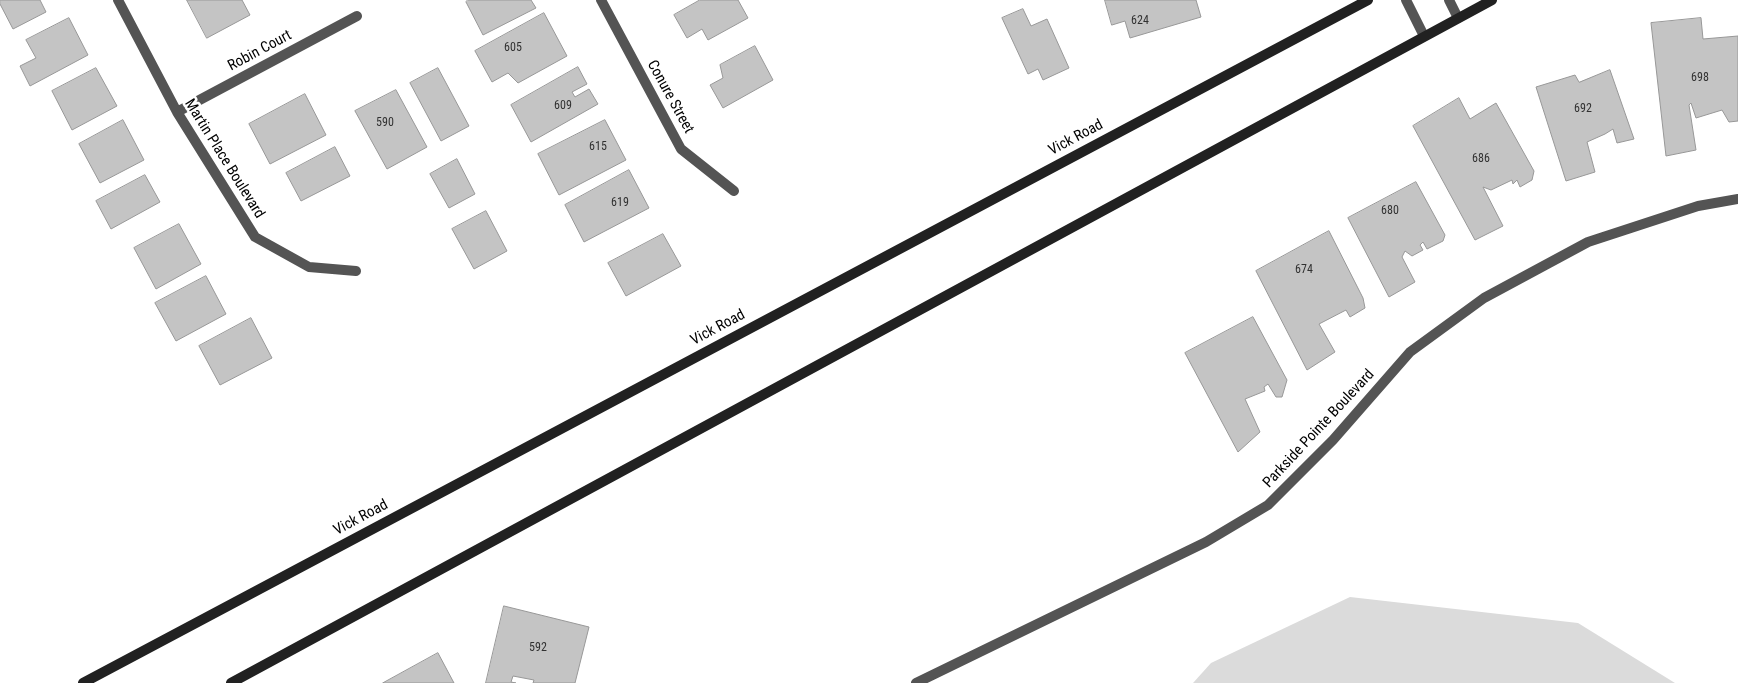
<!DOCTYPE html>
<html>
<head>
<meta charset="utf-8">
<style>
	body { margin:0 }
	canvas { display:block; background:#fff }
</style>
</head>
<body>
<canvas width="1738" height="683"></canvas>
<script>
const c = document.querySelector('canvas').getContext('2d');
c.lineJoin = 'round';
function fillPath(path, color) { c.fillStyle = color; c.fill(path, 'evenodd'); }
function strokePath(path, color, width, dash) { c.strokeStyle = color; c.lineWidth = width; c.lineCap = dash ? 'butt' : 'round'; c.setLineDash(dash || []); c.stroke(path); }
function drawText(font, color, halo, rows, align = 'center') {
  c.font = font + ' "Roboto Condensed",sans-serif'; c.lineWidth = 5; c.setLineDash([]); c.textBaseline = 'middle'; c.strokeStyle = halo; c.fillStyle = color; for (const [text, x, y, turn = 0] of rows) {
    c.save(); c.translate(x, y); c.rotate((+turn || 0) * Math.PI / 180); c.textAlign = isNaN(turn) ? turn : align; if (halo) c.strokeText(text, 0, 0); c.fillText(text, 0, 0); c.restore();
  }
}
fillPath(new Path2D(`
	M1350,597L1578,623L1675,683H1193L1211,663Z`), '#dbdbdb');
const building = new Path2D(`
	M0,0H40L46,12L13,29L0,4Z
	M187,0H242L250,15L207,38Z
	M468,0H531L536,8L483,35L466,2Z
	M700,0H738L748,18L708,40L702,29L687,38L674,15Z
	M1105,0H1196L1201,17L1130,38L1125,21L1112,25Z
	M1023,9L1031,26L1047,19L1069,68L1043,80L1038,69L1028,74L1002,18Z
	M544,13L567,56L518,83L508,73L492,82L475,51Z
	M69,18L88,55L30,86L20,66L36,58L26,40Z
	M1701,18L1703,39L1738,36V121L1729,122L1722,110L1696,118L1691,103L1689,105L1696,150L1666,156L1651,23Z
	M755,46L773,80L723,108L710,85L723,78L720,65Z
	M578,67L587,84L572,92L575,97L589,89L598,104L531,142L511,105Z
	M96,68L117,106L72,130L52,91Z
	M438,68L469,126L441,141L410,83Z
	M1610,70L1634,139L1617,143L1613,129L1605,134L1587,142L1595,172L1566,181L1536,87L1575,75L1579,82Z
	M396,90L427,147L387,169L355,111Z
	M305,94L326,135L270,164L249,124Z
	M1459,98L1470,119L1496,103L1534,171L1532,180L1520,187L1517,180L1513,184L1512,180L1491,190L1483,187L1503,226L1475,240L1413,126Z
	M123,120L144,160L100,183L79,144Z
	M605,120L626,160L559,195L538,154Z
	M335,147L350,176L301,201L286,173Z
	M457,159L475,194L449,208L430,174Z
	M629,170L649,208L584,242L565,205Z
	M145,175L160,202L111,229L96,201Z
	M1416,182L1445,235L1443,241L1427,249L1423,242L1420,245L1423,250L1412,256L1405,251L1402,257L1415,282L1389,297L1348,218Z
	M486,211L507,251L474,269L452,229Z
	M179,224L201,264L156,289L134,248Z
	M1329,231L1363,298L1365,308L1350,317L1346,310L1319,324L1335,352L1307,370L1256,271Z
	M663,234L681,266L626,296L608,263Z
	M206,276L226,314L176,341L155,303Z
	M1253,317L1287,380L1282,397H1276L1268,384L1264,387L1265,391L1245,399L1260,432L1238,452L1185,353Z
	M251,318L272,358L220,385L199,346Z
	M504,606L589,627L575,683H533L534,680L513,676L511,682L516,683H486Z
	M438,653L454,683H383Z`);
fillPath(building, '#c4c4c4');
strokePath(building, '#989898', 1);
strokePath(new Path2D(`
	M118,0L177,112L255,237L309,267L356,271
	M601,0L681,149L734,191
	M1406,0L1424,36
	M1449,0L1458,18
	M177,112L357,16
	M916,683L1206,542L1268,505L1333,440L1410,352L1484,298L1588,242L1698,206L1738,199`), '#545454', 10);
strokePath(new Path2D(`
	M83,683L1368,0
	M231,683L1492,0`), '#212121', 10);
drawText('12px', '#313131', null, [
	["624",1140,21],
	["605",513,48],
	["698",1700,78],
	["609",563,106],
	["692",1583,109],
	["590",385,123],
	["615",598,147],
	["686",1481,159],
	["619",620,203],
	["680",1390,211],
	["674",1304,270],
	["592",538,648]
]);
drawText('15px', '#000', '#fff', [
	["Robin Court",260,51,-28],
	["Conure Street",670,97,61],
	["Vick Road",1076,138,-28],
	["Martin Place Boulevard",224,159,58],
	["Vick Road",718,328,-28],
	["Parkside Pointe Boulevard",1319,429,-47],
	["Vick Road",361,518,-28]
]);
</script>
</body>
</html>
